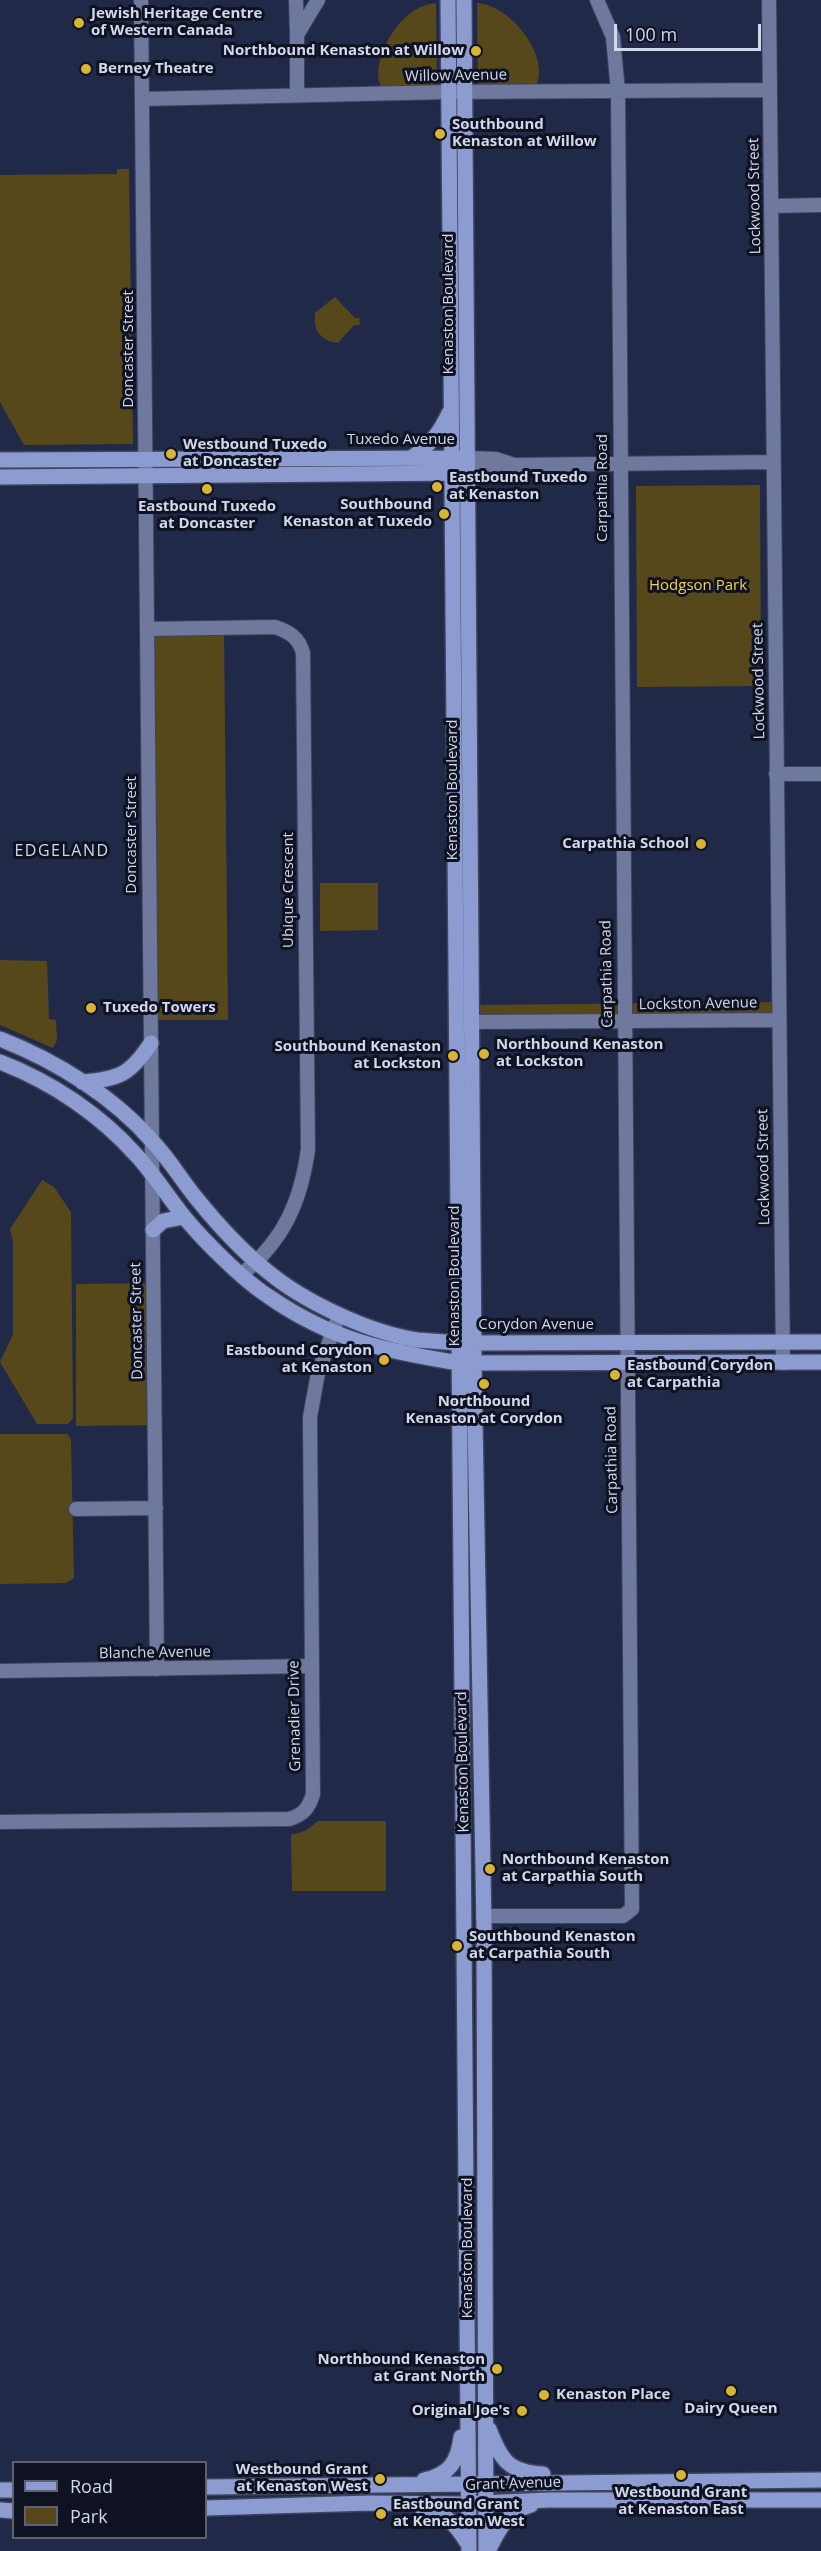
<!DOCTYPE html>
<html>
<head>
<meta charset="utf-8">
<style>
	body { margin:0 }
	#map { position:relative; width:821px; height:2551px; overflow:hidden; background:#212948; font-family:"Open Sans",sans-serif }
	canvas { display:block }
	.legend { position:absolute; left:12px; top:2461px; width:195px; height:78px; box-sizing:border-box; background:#0f1321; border:2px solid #5d6172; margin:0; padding:8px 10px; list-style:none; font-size:18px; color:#d1d7ec }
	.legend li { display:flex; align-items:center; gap:12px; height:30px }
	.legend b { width:30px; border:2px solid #5d6172 }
	.scale { position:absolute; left:614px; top:24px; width:147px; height:27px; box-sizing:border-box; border:3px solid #d1d7ec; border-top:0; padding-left:8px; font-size:18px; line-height:21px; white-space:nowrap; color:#d1d7ec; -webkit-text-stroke:4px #0f1321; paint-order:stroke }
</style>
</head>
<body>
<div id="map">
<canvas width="821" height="2551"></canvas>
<ul class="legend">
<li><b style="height:8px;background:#8d9cd0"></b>Road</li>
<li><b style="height:16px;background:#56481b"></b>Park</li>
</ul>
<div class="scale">100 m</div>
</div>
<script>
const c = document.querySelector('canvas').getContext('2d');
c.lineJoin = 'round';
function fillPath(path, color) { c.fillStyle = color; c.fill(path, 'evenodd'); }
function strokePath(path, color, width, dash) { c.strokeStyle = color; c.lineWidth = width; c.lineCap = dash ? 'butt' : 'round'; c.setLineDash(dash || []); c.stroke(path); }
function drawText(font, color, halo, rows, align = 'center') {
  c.font = font + ' "Open Sans",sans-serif'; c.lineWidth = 6; c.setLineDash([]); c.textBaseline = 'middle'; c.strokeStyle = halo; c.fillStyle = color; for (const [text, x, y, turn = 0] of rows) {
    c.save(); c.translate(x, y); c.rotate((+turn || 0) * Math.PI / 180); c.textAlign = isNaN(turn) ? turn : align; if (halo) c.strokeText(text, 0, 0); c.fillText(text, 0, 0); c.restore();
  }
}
fillPath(new Path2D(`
	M436,3L437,87H382C377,81 378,73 379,65C384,39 406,5 436,3Z
	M477,3C510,5 551,55 536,87L478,89Z
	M117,169H129L133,444L24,445L0,402V175L117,174Z
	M335,297L355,318H359L360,325H354L338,343C321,341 313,331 315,313Z
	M760,485L761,686L637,687L636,486Z
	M224,632L228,1020H156L153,633Z
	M320,883H378V930L320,931Z
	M0,960L47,961L49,1019L56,1020L57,1040L53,1048L0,1025Z
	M779,1002V1020L473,1022V1005Z
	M42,1180L54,1187L71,1212L73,1418L68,1424H37L0,1362L13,1334V1241L10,1229Z
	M154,1283L155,1425L76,1426V1284Z
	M0,1434H68L71,1440L74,1578L66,1583L0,1584Z
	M318,1821H386V1891H292L291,1835L305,1831Z`), '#56481b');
const minor = new Path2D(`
	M141,0L157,1669
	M296,0L297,34
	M769,0L783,1363
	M297,95V35L318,0
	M143,99L448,92L769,90
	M772,206L821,205
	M468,458L496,459L514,465
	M468,472L496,470L514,465L773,462
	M147,629L275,627C290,632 299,638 303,653L308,1149C301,1201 284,1240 242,1274
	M776,774H821
	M473,1022L779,1020
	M76,1509L156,1508
	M0,1671L311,1666
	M0,1822L289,1819C303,1815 309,1808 313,1794L310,1417L318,1373L339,1315
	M483,1916H623L632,1909L618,92L613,37L597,0`);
const major = new Path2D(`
	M448,0L469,2551
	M464,0L474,1363L484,1927L486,2551
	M411,458C429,446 440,433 449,413
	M0,460L462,458
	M0,477L462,473
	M0,1039C56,1061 113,1096 153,1142C170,1160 182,1181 197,1199C218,1225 241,1250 267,1271C304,1302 370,1333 418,1340C432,1341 446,1342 459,1343L821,1342
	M0,1062C52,1082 101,1115 138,1157C155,1176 169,1198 185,1218C204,1241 243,1280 268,1296C331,1340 385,1351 459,1363L821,1362
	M82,1082C119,1079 130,1075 151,1043
	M153,1230L163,1221L184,1217
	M489,2429C501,2460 508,2472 543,2474
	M424,2480C449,2475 458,2462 461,2437
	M206,2487L821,2480
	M0,2490H14
	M206,2508L370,2503L459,2504L548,2500H821
	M0,2510L14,2511
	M423,2511C446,2511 456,2525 468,2544
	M488,2551C498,2531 507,2511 531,2505`);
strokePath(minor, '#3e445f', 16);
strokePath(major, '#3e445f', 18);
strokePath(minor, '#6e799d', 14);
strokePath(major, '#8d9cd0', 15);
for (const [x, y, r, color] of [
	[79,23,6,"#d9b334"],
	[476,51,6,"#d9b334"],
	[86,69,6,"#d9b334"],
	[440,134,6,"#d9b334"],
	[171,454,6,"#d9b334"],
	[437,487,6,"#d9b334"],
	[207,489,6,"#d9b334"],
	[444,514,6,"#d9b334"],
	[701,844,6,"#d9b334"],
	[91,1008,6,"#d9b334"],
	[484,1054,6,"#d9b334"],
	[453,1056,6,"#d9b334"],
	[384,1360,6,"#d9b334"],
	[615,1375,6,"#d9b334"],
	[484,1384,6,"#d9b334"],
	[490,1869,6,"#d9b334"],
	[457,1946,6,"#d9b334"],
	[497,2369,6,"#d9b334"],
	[731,2391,6,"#d9b334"],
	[544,2395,6,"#d9b334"],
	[522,2411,6,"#d9b334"],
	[681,2475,6,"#d9b334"],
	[380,2479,6,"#d9b334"],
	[381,2514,6,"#d9b334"]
]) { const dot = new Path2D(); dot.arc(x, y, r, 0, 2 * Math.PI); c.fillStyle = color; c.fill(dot); strokePath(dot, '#0f1321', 2); }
drawText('bold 15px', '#d1d7ec', '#0f1321', [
	["Jewish Heritage Centre",91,14],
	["of Western Canada",91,31],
	["Northbound Kenaston at Willow",464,51,"right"],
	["Berney Theatre",98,69],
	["Southbound",452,125],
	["Kenaston at Willow",452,142],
	["Westbound Tuxedo",183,445],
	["at Doncaster",183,462],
	["Eastbound Tuxedo",449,478],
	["at Kenaston",449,495],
	["Southbound",432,505,"right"],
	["Kenaston at Tuxedo",432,522,"right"],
	["Eastbound Tuxedo",207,507,"center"],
	["at Doncaster",207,524,"center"],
	["Carpathia School",689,844,"right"],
	["Tuxedo Towers",103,1008],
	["Northbound Kenaston",496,1045],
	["at Lockston",496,1062],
	["Southbound Kenaston",441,1047,"right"],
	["at Lockston",441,1064,"right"],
	["Eastbound Corydon",372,1351,"right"],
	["at Kenaston",372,1368,"right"],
	["Eastbound Corydon",627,1366],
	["at Carpathia",627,1383],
	["Northbound",484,1402,"center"],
	["Kenaston at Corydon",484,1419,"center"],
	["Northbound Kenaston",502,1860],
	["at Carpathia South",502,1877],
	["Southbound Kenaston",469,1937],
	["at Carpathia South",469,1954],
	["Northbound Kenaston",485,2360,"right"],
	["at Grant North",485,2377,"right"],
	["Kenaston Place",556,2395],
	["Dairy Queen",731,2409,"center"],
	["Original Joe's",510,2411,"right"],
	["Westbound Grant",368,2470,"right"],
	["at Kenaston West",368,2487,"right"],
	["Westbound Grant",681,2493,"center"],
	["at Kenaston East",681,2510,"center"],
	["Eastbound Grant",393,2505],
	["at Kenaston West",393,2522]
], 'left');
drawText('15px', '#d1d7ec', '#0f1321', [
	["Willow Avenue",456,76,-1],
	["Lockwood Street",755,196,-91],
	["Kenaston Boulevard",449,304,-90],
	["Doncaster Street",129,349,-90],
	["Tuxedo Avenue",401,440],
	["Carpathia Road",603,488,-90],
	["Lockwood Street",759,681,-91],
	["Kenaston Boulevard",453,790,-90],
	["Doncaster Street",132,835,-90],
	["Ubique Crescent",289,890,-90],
	["Carpathia Road",607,974,-91],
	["Lockston Avenue",698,1004,-1],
	["Lockwood Street",764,1167,-91],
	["Kenaston Boulevard",455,1276,-90],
	["Doncaster Street",137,1321,-91],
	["Corydon Avenue",536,1325],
	["Carpathia Road",612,1460,-91],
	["Blanche Avenue",155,1653,-1],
	["Grenadier Drive",295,1716,-91],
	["Kenaston Boulevard",463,1762,-91],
	["Kenaston Boulevard",468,2248,-90],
	["Grant Avenue",513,2484,-2]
]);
drawText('15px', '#f9cf40', '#0f1321', [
	["Hodgson Park",698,586]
]);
c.letterSpacing = '1.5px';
drawText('16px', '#d1d7ec', '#0f1321', [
	["EDGELAND",62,851]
]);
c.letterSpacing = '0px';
</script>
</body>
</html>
